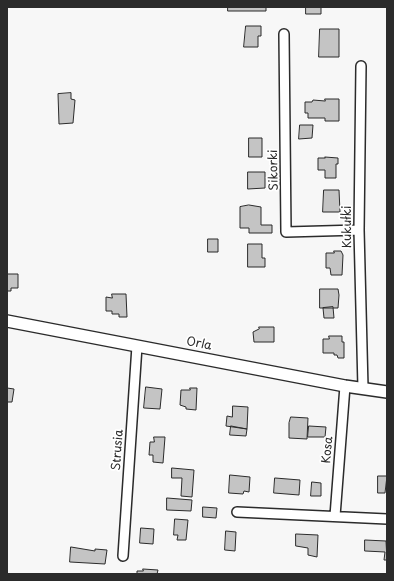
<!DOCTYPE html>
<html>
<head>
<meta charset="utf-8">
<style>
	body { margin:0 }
	#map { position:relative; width:394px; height:581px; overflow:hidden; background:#f7f7f7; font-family:"Playpen Sans",sans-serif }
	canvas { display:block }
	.frame { position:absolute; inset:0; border:8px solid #2b2b2b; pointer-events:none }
</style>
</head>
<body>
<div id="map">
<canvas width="394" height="581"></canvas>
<div class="frame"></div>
</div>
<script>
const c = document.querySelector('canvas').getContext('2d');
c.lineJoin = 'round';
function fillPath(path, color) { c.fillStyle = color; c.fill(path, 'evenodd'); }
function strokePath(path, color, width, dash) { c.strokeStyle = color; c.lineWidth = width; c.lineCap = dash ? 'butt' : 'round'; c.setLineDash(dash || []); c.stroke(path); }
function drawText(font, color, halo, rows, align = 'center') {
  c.font = font + ' "Playpen Sans",sans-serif'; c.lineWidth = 3.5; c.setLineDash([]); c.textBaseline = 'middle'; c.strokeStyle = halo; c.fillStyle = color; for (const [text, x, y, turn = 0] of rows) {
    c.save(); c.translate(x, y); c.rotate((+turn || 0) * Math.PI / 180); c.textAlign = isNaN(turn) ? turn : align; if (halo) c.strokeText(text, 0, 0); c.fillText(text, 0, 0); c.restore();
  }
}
const building = new Path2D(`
	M228,7H266V11H228Z
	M306,7H321V14H306Z
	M246,26H261V36H258V47H244Z
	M320,29H339V57H319Z
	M71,93V99L75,100L73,123L59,124L58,94Z
	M325,99H339V121H325V118H308V113H305V102H312L313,100L325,101Z
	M300,125H313L312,138L299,139Z
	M249,138H262V157H249Z
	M325,157L338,158V164H336V178H325V170H318V158H325Z
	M248,172H265V188L248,189Z
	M324,190H339L340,212H323Z
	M249,205L261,207V225H272V233H249V228H240V207Z
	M208,239H218V252H208Z
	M248,244H262V258H265V267H248Z
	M334,251H341L343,255L342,275H331L330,268H326V253H334Z
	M7,274H18V288H11V291H7Z
	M320,289H338L339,295L338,308H320Z
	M112,294H126L127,317H119V314H112V311H106V297L112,298Z
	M333,307L334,318H324L323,308Z
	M259,327H274V342H254L253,332L259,329Z
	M329,336H342V342H344V358H338L337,355H334V353H323V339H329Z
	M146,387L162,389L160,409L144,408Z
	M7,388L14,389L12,402H7Z
	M190,388H197L196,410L186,409V407L180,405L181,390H190Z
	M233,406L248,407L247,429L226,426L227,416L232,417Z
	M291,417L308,418L307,439L289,438V423Z
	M231,426L247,429L246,436L230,435Z
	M309,426L326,427L325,437H308Z
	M154,437H165L163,463L153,462V455H149L150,442H154Z
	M172,468L194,470L192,497L181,496L182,478H172Z
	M230,475L250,477L249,492L244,491L243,494L229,493Z
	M378,476H387L385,493H378Z
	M275,478L300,480L299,495L274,493Z
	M312,482L321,483V496H311Z
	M167,498L192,500L191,511L167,510Z
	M203,507L217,508L216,518L203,517Z
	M175,519L188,520L186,540H177L178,535H174Z
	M141,528L154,529L153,544L140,543Z
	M226,531L236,532L235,551L225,550Z
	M296,534L318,535L317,557L308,555V548L296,546Z
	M365,540L386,541L387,560H384L385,552L365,551Z
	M71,547L95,551V549L107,550L105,564L70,562Z
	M143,569L158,570L157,574H137V571H143Z`);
fillPath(building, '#c4c4c4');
strokePath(building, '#2b2b2b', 1);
const minor = new Path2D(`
	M284,34L286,232L359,230
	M361,66L359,230L363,388
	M237,512L387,519
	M335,516L345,386
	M123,556L137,346`);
const tertiary = new Path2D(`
	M7,321L345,386L387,392`);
strokePath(minor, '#2b2b2b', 12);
strokePath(tertiary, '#2b2b2b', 14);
strokePath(minor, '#fff', 9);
strokePath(tertiary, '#fff', 11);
drawText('12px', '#2b2b2b', '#fff', [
	["Sikorki",274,170,-91],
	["Kukułki",348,227,-90],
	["Orla",199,344,11],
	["Strusia",118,450,-86],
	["Kosa",328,450,-85]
]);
</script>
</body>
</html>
